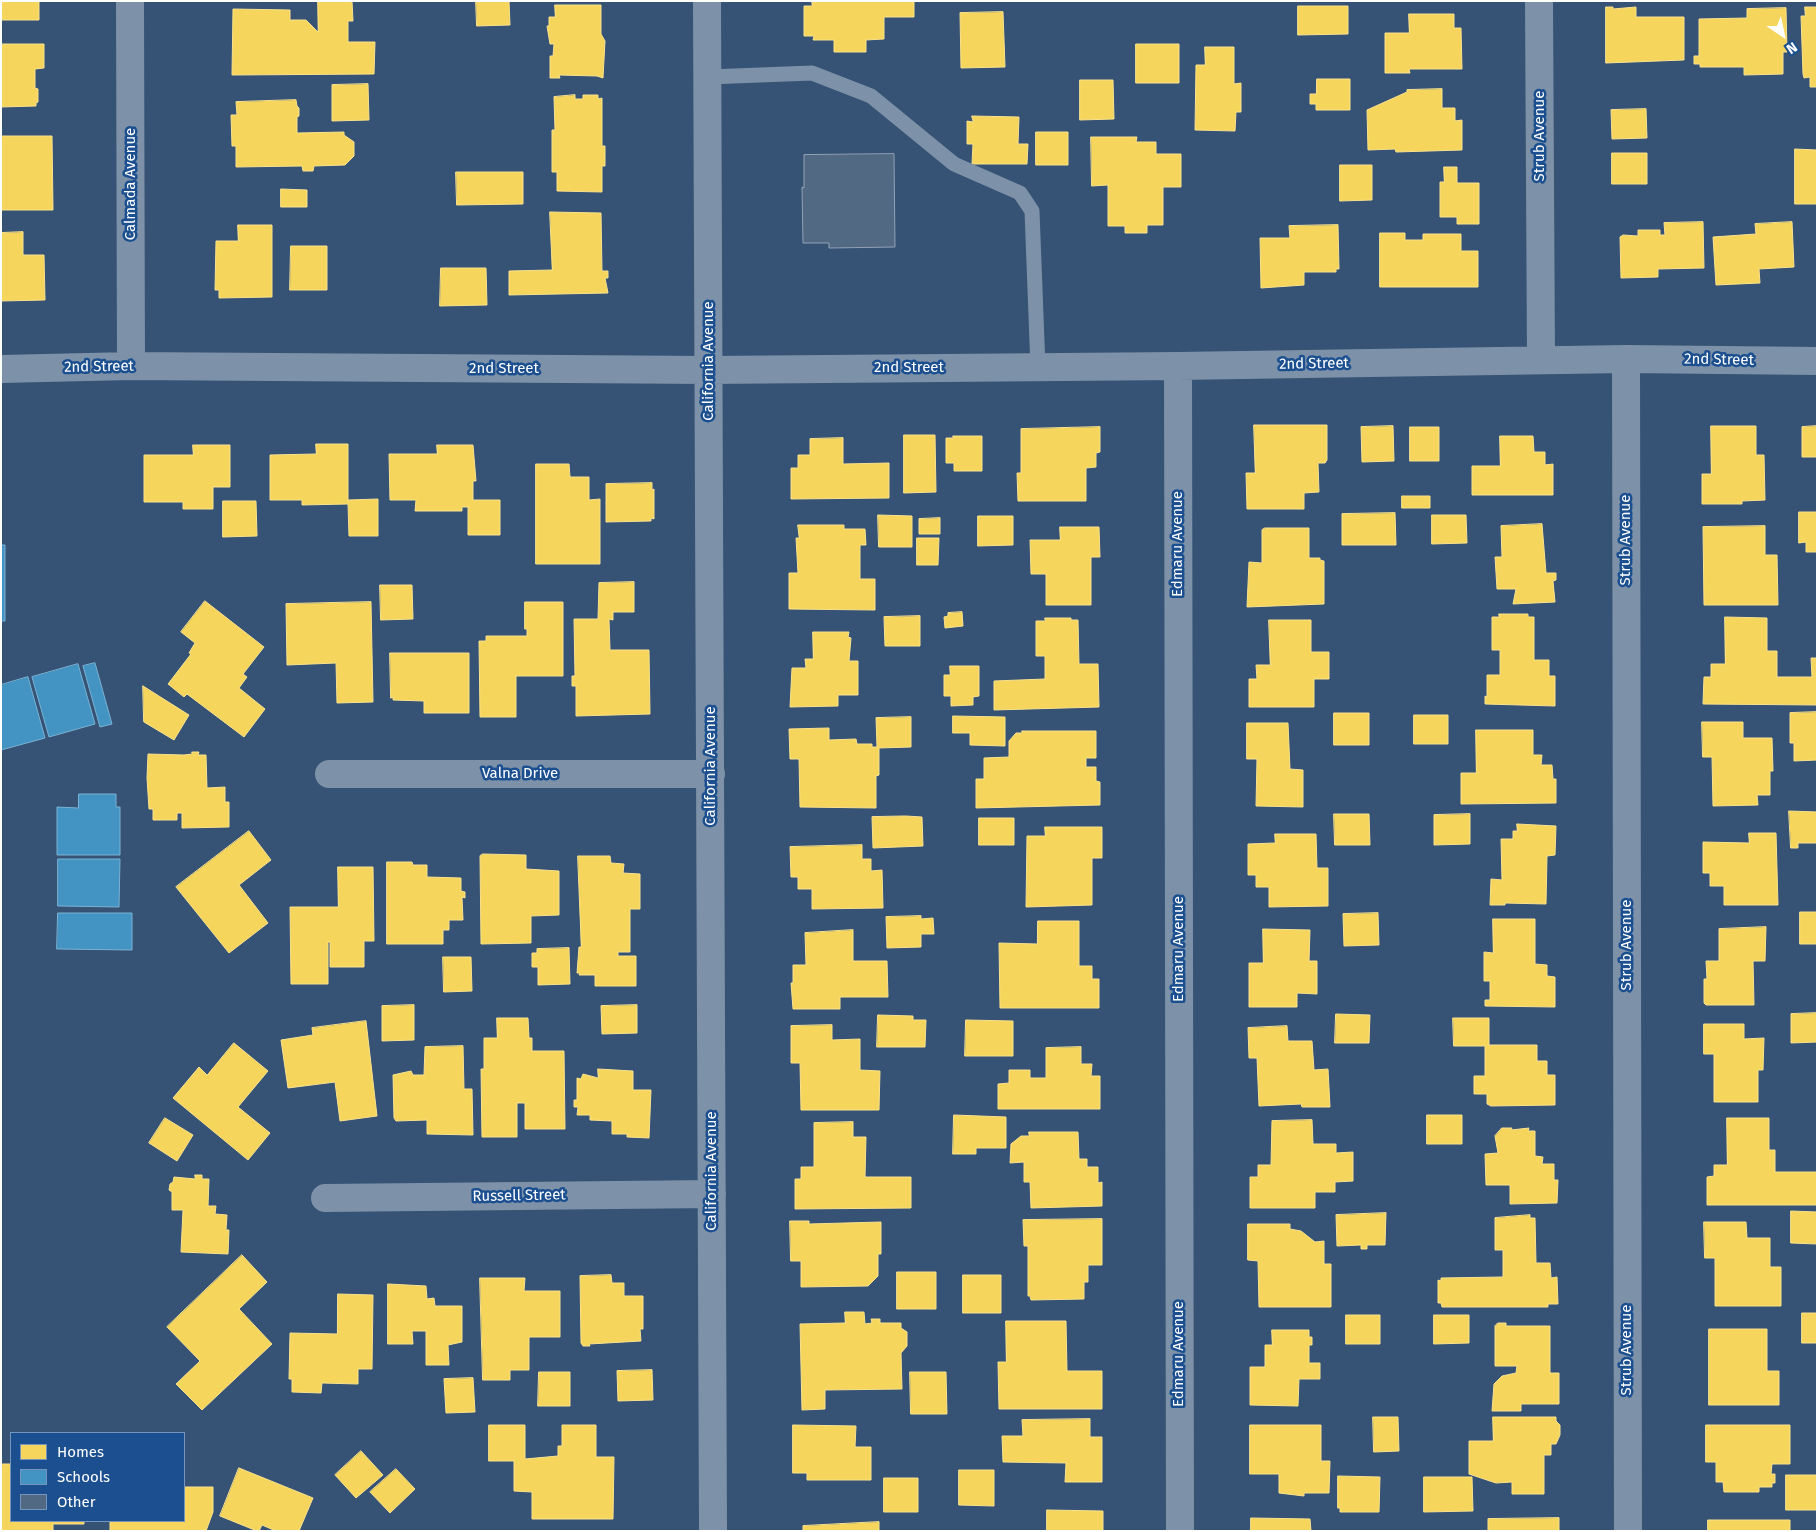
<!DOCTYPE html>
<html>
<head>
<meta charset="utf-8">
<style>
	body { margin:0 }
	#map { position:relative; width:1818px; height:1532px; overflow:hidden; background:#365274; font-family:"Fira Sans",sans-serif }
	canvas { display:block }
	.frame { position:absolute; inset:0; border:2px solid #fff; pointer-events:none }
	.legend { position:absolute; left:10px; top:1432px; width:175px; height:90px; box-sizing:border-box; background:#1b4f8f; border:1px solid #7695bc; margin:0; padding:6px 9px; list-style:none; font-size:15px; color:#fff }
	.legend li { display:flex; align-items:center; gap:10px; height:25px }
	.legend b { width:25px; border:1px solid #7695bc }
	.north { position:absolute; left:1758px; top:10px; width:50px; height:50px; -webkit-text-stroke:4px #1b4f8f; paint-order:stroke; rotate:146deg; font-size:14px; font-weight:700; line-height:20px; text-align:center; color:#fff }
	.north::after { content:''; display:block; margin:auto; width:18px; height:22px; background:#fff; clip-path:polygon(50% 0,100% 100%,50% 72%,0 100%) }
</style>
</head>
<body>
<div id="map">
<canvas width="1818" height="1532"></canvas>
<div class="frame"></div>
<ul class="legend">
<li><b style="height:14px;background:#f6d55c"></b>Homes</li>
<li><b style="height:14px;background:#4393c3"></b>Schools</li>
<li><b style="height:14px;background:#526984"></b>Other</li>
</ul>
<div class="north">N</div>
</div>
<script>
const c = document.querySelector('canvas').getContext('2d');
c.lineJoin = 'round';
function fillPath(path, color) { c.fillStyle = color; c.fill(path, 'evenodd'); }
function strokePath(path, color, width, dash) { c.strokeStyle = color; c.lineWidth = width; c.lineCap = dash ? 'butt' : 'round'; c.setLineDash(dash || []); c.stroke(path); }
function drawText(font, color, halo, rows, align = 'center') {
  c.font = font + ' "Fira Sans",sans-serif'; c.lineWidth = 5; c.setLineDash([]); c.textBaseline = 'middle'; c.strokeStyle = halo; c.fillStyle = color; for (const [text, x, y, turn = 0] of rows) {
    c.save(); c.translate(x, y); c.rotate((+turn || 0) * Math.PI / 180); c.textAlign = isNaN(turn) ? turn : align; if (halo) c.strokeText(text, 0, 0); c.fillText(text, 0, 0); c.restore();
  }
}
const homes = new Path2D(`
	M1,1H39V20H1Z
	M318,1H352L353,21H348V42H375L374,74L232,75L233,9L290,10V20H306L318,32Z
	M476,1H509L510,25L477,26Z
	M812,1H914V17H884V39L866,40V52H834V40H813L814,36H804V6H812Z
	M555,5H601V34L605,41L603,78L597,76L559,75L560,78H550V56H553L554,44H550L547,26H549V17H555Z
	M1298,6H1348V34L1298,35Z
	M1606,7H1613V9L1636,7V17H1684V60L1606,63Z
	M1805,7H1817V87H1810V77L1804,78L1803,74L1801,16H1805Z
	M1786,8L1787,52H1783V74L1744,75V67H1700V64H1694V56H1699V19L1747,18V9Z
	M1003,12L1005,67L961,68L960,13Z
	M1409,14H1454V28H1461L1462,69H1409L1410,73H1385V33H1409Z
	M1,44H44V68L35,69V88L38,89V102L36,103V106L1,107Z
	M1136,44H1179V83H1136Z
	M1205,47H1234V84L1241,83V112H1236L1235,131L1195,130L1196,65H1205Z
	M1317,79H1350V110H1316V104H1310V94H1316Z
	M1080,80H1113L1114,119L1080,120Z
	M368,84L369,120L332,121V85Z
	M1442,89V108H1455V121L1462,120V150L1396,152L1395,149L1368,150L1367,110L1407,92V90Z
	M575,95V99H583V95H598V99L602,98V146H605V166H602V192L557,191V172H552V130H555L554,97Z
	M296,100L297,106L299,108V116L297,117V133L344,132V135L354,142V156L345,165L314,166L313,171H303L302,166L236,167V146H232L231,115H237L236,102Z
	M1646,109L1647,138L1612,139L1611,110Z
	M972,116L1019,117L1018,144H1028L1027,164H972L973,144H967V121L973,122Z
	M1036,132H1068V165H1036Z
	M1,136H52L53,210H1Z
	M1091,137H1137L1136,142H1156V154H1181V187H1163V225H1147V233H1125V226H1108V185L1092,186Z
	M1795,149L1817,150V204H1795Z
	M1612,153H1647V184H1612Z
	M1340,165H1372V200L1340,201Z
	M1444,167H1457V183H1479V224H1457V217H1440V182H1444Z
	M456,172H523V204L457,205Z
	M281,189L307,190V207H281Z
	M550,212L601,213L602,271H608V278H605L608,293L509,295V271L552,270Z
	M1703,222L1704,268L1658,269V277L1621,278L1620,237L1623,235L1638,236V230H1660V235H1665L1664,223Z
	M1792,222L1794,267L1759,269L1760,283L1716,285L1713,237L1756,234L1755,224Z
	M238,225H272V297L219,298V290H215L216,241H238Z
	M1338,225L1339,269H1336V272H1304V285L1261,288L1260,238H1290L1289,226Z
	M23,232V255H44L45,300L1,301V233Z
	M1380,233H1405V240H1423V234H1461V251H1478V287H1380Z
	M291,246H327V290H290Z
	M441,268H486L487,305L440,306Z
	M1254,425H1327V460L1325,463H1318L1319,492L1304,493V509H1247L1246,473H1255Z
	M1393,426L1394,461L1362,462L1361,427Z
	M1711,426H1756V455H1764L1765,500L1742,501V504H1702V474H1711Z
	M1817,426V457H1802V427Z
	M1100,427V452L1096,453V467L1086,468V501H1018L1017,473H1021V429Z
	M1410,427H1439V461H1410Z
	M904,435H935L936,492L904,493Z
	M953,436H982V471H954V463H946V438H953Z
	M1500,436H1533L1534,452H1545V465L1553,464V495H1472V466H1500Z
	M843,438V464L889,463V498L791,499V468H798V455H810V439Z
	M316,444H348V500L378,499V536H349L348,504L302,505V500H270V455L316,454Z
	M193,445H230V487H213V509H183V502H144V455H193Z
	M437,445H473L476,481H473V500H500V535H468V507H462V511H415L416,500H390L389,454H437Z
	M536,464H569L570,477H589V500L600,499V564H536Z
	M652,483V490L654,489V519L651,518V521L606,522V484Z
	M1402,496H1430V508H1402Z
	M223,501H256L257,536L223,537Z
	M1799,512H1817V552H1806V542L1799,543Z
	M1395,513L1396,545H1342V514Z
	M878,515L912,516V547H879Z
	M1432,515H1466L1467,543L1432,544Z
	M978,516H1013V545L978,546Z
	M940,518V534H919V519Z
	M1542,524L1546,573H1556V580L1553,581L1555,602L1513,604L1516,589H1497L1495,557H1502L1501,526Z
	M798,525H844V529H865L866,545H860V579H875V610L789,609V573H798L796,538H799Z
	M1765,526V555H1777L1778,605H1704L1703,527Z
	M1060,527H1099L1100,557H1091V605H1046V574H1031L1030,540H1060Z
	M1265,528H1309V558H1320V560L1324,561V604L1247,607L1249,562L1262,563V530Z
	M917,538H939L938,565H917Z
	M634,582V612H613V620L609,619L610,650H649L650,714L576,716V686H572V676H575L574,619H598L599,583Z
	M380,585H412L413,619L381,620Z
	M205,601L264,647L243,674L247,677L239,688L265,709L244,737L187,694L184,697L168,684L191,654L189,653L195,643L181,632Z
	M371,602L373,702L337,703L336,663L287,665L286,604Z
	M525,602H563V676H516V717H480L479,641H486V636H527V629H525Z
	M962,612L963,626L945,628L944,617L948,616V613Z
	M1499,614H1528V617H1534V660H1549V676H1555V706L1485,704V696L1487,697V675H1500V650H1492V617H1499Z
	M920,616V646H885L884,617Z
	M1725,617L1767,618V651H1777V677H1812L1811,658H1817V705L1703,704L1704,677H1711V664H1725Z
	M1045,618H1071V620H1078L1079,664H1098L1099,707L994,710V681L1045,679V656H1036V621H1045Z
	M1269,620H1311V652H1329V679H1314V707H1249V679H1257L1256,665H1270Z
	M813,632H849L848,637L851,638L849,661H858V695H838V706L790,707L792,668H806L805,659H813Z
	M390,653H469V713H424V701L393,700V697L391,698Z
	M950,666H979V696L973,697V705L951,706V696H944V675H950Z
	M143,686L189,715L174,740L144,722Z
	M1817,712V760L1794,761V743H1790V713Z
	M1334,713H1369V745H1334Z
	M1414,715H1448V744H1414Z
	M953,716L1005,717V746L970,745V733H953Z
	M911,717V747L879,748V775L876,776V808L800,807L799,759H790L789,729L829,728V740L856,739L857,744H872V747H877L876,718Z
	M1702,722H1743V738H1772L1773,771H1770V795H1757L1758,805L1713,806L1712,757H1703Z
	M1247,723H1288L1290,769L1303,770V807L1256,806L1257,759H1247Z
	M1476,730H1533V755H1542L1541,765H1552L1553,779H1556V803L1461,804V773H1476Z
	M1022,731H1096V758H1086V767H1096V781L1100,782V805L976,808V779H984V758L1009,757V741L1016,733H1022Z
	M192,752H199L198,755H206L207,788L225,787V802H229V827L182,828V813H177V820H153V809H149L147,778L148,754L184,755L192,754Z
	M1789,811L1817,812V843H1798V848H1791Z
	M1334,814H1369L1370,845H1335Z
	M1470,814V844L1434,845V815Z
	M906,816L922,817L923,846L873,848L872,817Z
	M979,818H1014V845H979Z
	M1517,824L1556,826L1555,855L1547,856L1546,904L1505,903V905H1490L1491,879L1502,880L1501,839H1513V831H1517Z
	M1045,827H1102V858H1092V905L1026,907L1027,836H1045Z
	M249,831L271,860L239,885L268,923L229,953L176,887Z
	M1749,833H1776L1778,905H1724V886H1710V873H1703V842L1749,843Z
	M1275,834H1316L1317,868H1328V906L1269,907V887H1256V875H1248V844L1275,843Z
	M862,845V859H871V871L882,870L883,908L812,909V889H798V877H791L790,847Z
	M483,854L526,855V869L559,871V915L531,916V943L481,944L480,856Z
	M578,856H610L611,863L624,864L623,873L640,874V909H630V952H618V956H636V986H595V975H579L580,973H577L579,947H581Z
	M387,862H412L413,865H427V877L461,878V891L465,892V898L462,897L463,920H449V930H443V944H387Z
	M338,867H373L374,941H364V967H330V942H328V984H291L290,907H338Z
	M1800,912H1817V944H1800Z
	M1378,913L1379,945L1344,946L1343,914Z
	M921,916V919L933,918L934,934H921V947L887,948L886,917Z
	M1493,919H1535V964L1547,965V976L1555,977V1007L1485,1006V1000H1490V981H1484V952L1493,953Z
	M1038,921H1079V966H1092V979H1099V1008H1000L999,943L1037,944Z
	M1766,927L1765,961H1753L1754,1005H1706L1704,1003V979H1707L1706,961H1719V929Z
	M1263,929L1310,930L1309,961H1317V994L1297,993V1007H1249V963H1263Z
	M853,930V961H887L888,997H840V1009H793L791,983H793V965H806L805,933Z
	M569,948L570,984L538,985V967H532V953H537V949Z
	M443,957H471L472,991L444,992Z
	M414,1005V1040L382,1041V1006Z
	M637,1005V1033L602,1034L601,1006Z
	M1817,1013V1042L1791,1043V1014Z
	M1336,1014L1370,1015L1369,1043H1335Z
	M878,1015L913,1016V1020H926L925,1047H877Z
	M497,1018H528L529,1038H532V1051H564L565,1129H525V1103H517V1137H482L481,1069H484V1038H497Z
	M1453,1018H1489V1045H1537V1061H1547V1075H1555V1105L1491,1106L1487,1104V1094H1474V1076H1485V1046H1454Z
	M966,1020L1013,1021V1056H965Z
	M366,1021L377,1116L340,1121L335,1082L288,1088L281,1040L313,1035L312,1028Z
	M1704,1024H1744V1039L1764,1038L1763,1070H1758V1102H1714V1054H1704Z
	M832,1025V1040L860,1039V1070L880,1071L879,1110H801L800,1063H791V1026Z
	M1287,1026L1288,1041H1312L1314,1070L1328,1069L1330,1107H1302L1301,1104L1259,1106L1257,1058H1249L1248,1028Z
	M234,1043L268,1071L238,1107L270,1133L248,1160L173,1098L199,1067L207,1075Z
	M463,1046L464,1089H472L473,1135L427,1134V1120L396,1121L394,1118L393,1075L411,1071L413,1075H424L425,1047Z
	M1081,1047V1064H1092L1091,1076H1100V1109H998V1084L1009,1083V1070H1030V1078H1046V1048Z
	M598,1069L633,1071V1090H651L649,1138L627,1137V1134H612V1121L590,1120V1115H577L578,1107H574V1100H577V1078L581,1079L583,1074L598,1078Z
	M954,1115L1006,1117V1148H976V1154H953Z
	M1427,1115H1462V1144H1427Z
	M165,1118L193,1135L177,1161L149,1143Z
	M1727,1118H1769V1150H1775V1172H1817V1205H1707V1177L1714,1176V1165H1727Z
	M1312,1120L1313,1144H1336V1153L1353,1152V1181L1335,1182V1192H1315V1208H1250V1177H1258V1165H1271L1272,1121Z
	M853,1122V1137H866L865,1177H911V1208L795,1209V1179H801V1167H814V1123Z
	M1502,1128H1512L1511,1130L1529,1128L1528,1131H1535V1156L1543,1157L1542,1164H1554V1180H1558L1557,1203L1510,1204V1185H1486L1485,1154L1498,1153L1495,1136Z
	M1029,1132H1078L1079,1159H1087V1167H1098V1183L1102,1182V1206L1031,1208L1030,1182H1024V1162L1010,1163L1011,1144L1021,1136H1029Z
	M195,1175H202V1179H209L208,1206H216L215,1214L227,1215L226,1230H229L228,1254L181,1252L183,1210H172V1192L169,1190L170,1184L173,1182L174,1177L195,1179Z
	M1791,1211L1817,1212V1244L1791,1243Z
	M1386,1213L1385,1245H1367V1249H1361V1245L1337,1246L1336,1215Z
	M1530,1215V1218H1535L1536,1263H1550L1551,1278L1557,1277L1558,1304H1548V1307H1442L1441,1303H1438V1280L1441,1281V1278L1503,1277V1250H1495V1218Z
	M1102,1219V1265H1088V1282H1084V1299L1031,1300L1030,1296H1028V1246H1024L1023,1220Z
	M790,1221H809V1224L881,1222V1254H878V1276L868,1286L801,1287V1261H791Z
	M1704,1222H1746L1747,1238H1770V1267H1781V1306H1715V1258H1705Z
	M1248,1224H1290V1229L1301,1231L1315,1242L1324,1241V1264H1331V1307H1259L1258,1261L1248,1260Z
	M242,1255L267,1282L239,1309L272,1344L202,1410L176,1384L200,1361L167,1327Z
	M897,1272H936V1309H897Z
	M611,1275L612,1283H624V1296H643V1329H640L641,1341L589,1344L590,1346H583L581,1343L580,1276Z
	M963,1275H1001V1313H963Z
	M480,1278H525L524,1291H560V1337H529V1370H510V1380H483Z
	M388,1284L426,1286L427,1299L434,1298L435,1306H462V1342L448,1345L449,1365H426V1331H412L413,1344H388Z
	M338,1294L373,1295L372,1369H358V1384L322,1383L321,1393L292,1392V1379H289L290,1333L337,1334Z
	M845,1312H864L865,1324L872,1323L871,1319H880V1323H901V1328L907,1332V1346L901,1353L902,1389L825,1390V1409L802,1410L800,1324L845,1323Z
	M1802,1313H1817V1343H1802Z
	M1346,1315H1380V1344H1346Z
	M1434,1315H1469V1343L1434,1344Z
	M1006,1321H1066L1067,1371H1102V1409H999L998,1362H1006Z
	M1498,1323H1506V1326H1550V1373H1559V1404H1521V1411H1492L1494,1384L1502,1376L1516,1373L1517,1366H1495V1326Z
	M1709,1329H1767V1371H1779V1405H1709Z
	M1272,1330H1309V1337H1312V1345H1309V1363H1320V1379H1299L1298,1406L1250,1405V1367H1265V1345H1272Z
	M652,1370L653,1400L618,1401L617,1371Z
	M539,1372H570V1406H538Z
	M910,1372H946L947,1414H911Z
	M473,1378L475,1412L446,1413L444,1379Z
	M1373,1417H1398L1399,1451L1374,1452Z
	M1493,1417H1556V1421L1560,1425V1435L1556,1444H1551V1455H1544V1494H1512V1482L1496,1483L1469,1474V1441H1493Z
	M1090,1419V1437H1102V1482H1065L1066,1463L1003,1462L1002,1436H1023L1022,1420Z
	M489,1425H525V1459L558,1456V1446H562V1425H596V1457H614L613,1519H532V1492L514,1491V1461H489Z
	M793,1425L856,1426L855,1447H871V1480H807V1473H793Z
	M1250,1425H1321V1461H1330L1329,1493H1304V1496L1279,1493V1474H1250Z
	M1706,1425H1790V1464H1772L1771,1474H1775V1483H1772V1487H1759V1492H1724L1723,1482H1716V1462H1706Z
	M361,1451L383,1475L356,1498L335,1475Z
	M1,1464H11V1521H84V1524H53V1531H1Z
	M239,1468L313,1498L299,1531H276L262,1525L259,1531H257L220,1516Z
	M396,1469L415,1489L390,1513L370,1492Z
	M959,1470H994V1506L959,1505Z
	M1786,1475H1817V1510H1786Z
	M1338,1476L1380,1477L1379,1512H1340V1508H1338Z
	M1424,1477H1472L1473,1511L1424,1512Z
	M884,1478H918V1512H884Z
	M184,1487H213V1512L206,1531H110V1521H184Z
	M1047,1510L1103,1511V1531H1047Z
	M1251,1518L1310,1519L1311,1531H1251Z
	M1559,1518V1531H1488V1519Z
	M1708,1520H1790V1531H1708Z
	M879,1522V1531H803V1526Z`);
fillPath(homes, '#f6d55c');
strokePath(homes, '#f9e28d', 1);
const schools = new Path2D(`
	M1,545H5V621H1Z
	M95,663L112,724L100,727L83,666Z
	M78,664L95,724L49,737L32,677Z
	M28,677L45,738L1,750V685Z
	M79,794H116V807H120V855H57V807L78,808Z
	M58,859H120L119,907L58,906Z
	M58,913H132V950L57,949Z`);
fillPath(schools, '#4393c3');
strokePath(schools, '#7bb3d5', 1);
const building = new Path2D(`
	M894,154L895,247L829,248V243H803L802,187L804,188V155Z`);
fillPath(building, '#526984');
strokePath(building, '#92a2b6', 1);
strokePath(new Path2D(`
	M708,77L812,73L871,96L954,164L1020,193L1032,211L1038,368`), '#7d92a8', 15);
strokePath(new Path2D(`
	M130,1L131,366
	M707,1L713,1531
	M1539,1L1541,360
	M1626,359L1628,1531
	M1178,366L1180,1531
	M1,369L131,366L709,370L1178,366L1626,359L1817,361
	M329,774H711
	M325,1198L712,1194`), '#7d92a8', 28);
drawText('15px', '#fff', '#1b4f8f', [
	["Strub Avenue",1540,136,-90],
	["Calmada Avenue",131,184,-90],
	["2nd Street",1719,360,1],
	["California Avenue",709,361,-90],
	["2nd Street",1314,364,-1],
	["2nd Street",99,367,-1],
	["2nd Street",909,368],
	["2nd Street",504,369],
	["Strub Avenue",1626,540,-90],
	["Edmaru Avenue",1178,544,-90],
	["California Avenue",711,766,-90],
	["Valna Drive",520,774],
	["Strub Avenue",1627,945,-90],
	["Edmaru Avenue",1179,949,-90],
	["California Avenue",712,1171,-90],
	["Russell Street",519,1196,-1],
	["Strub Avenue",1627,1350,-90],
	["Edmaru Avenue",1179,1354,-90]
]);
</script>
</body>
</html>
